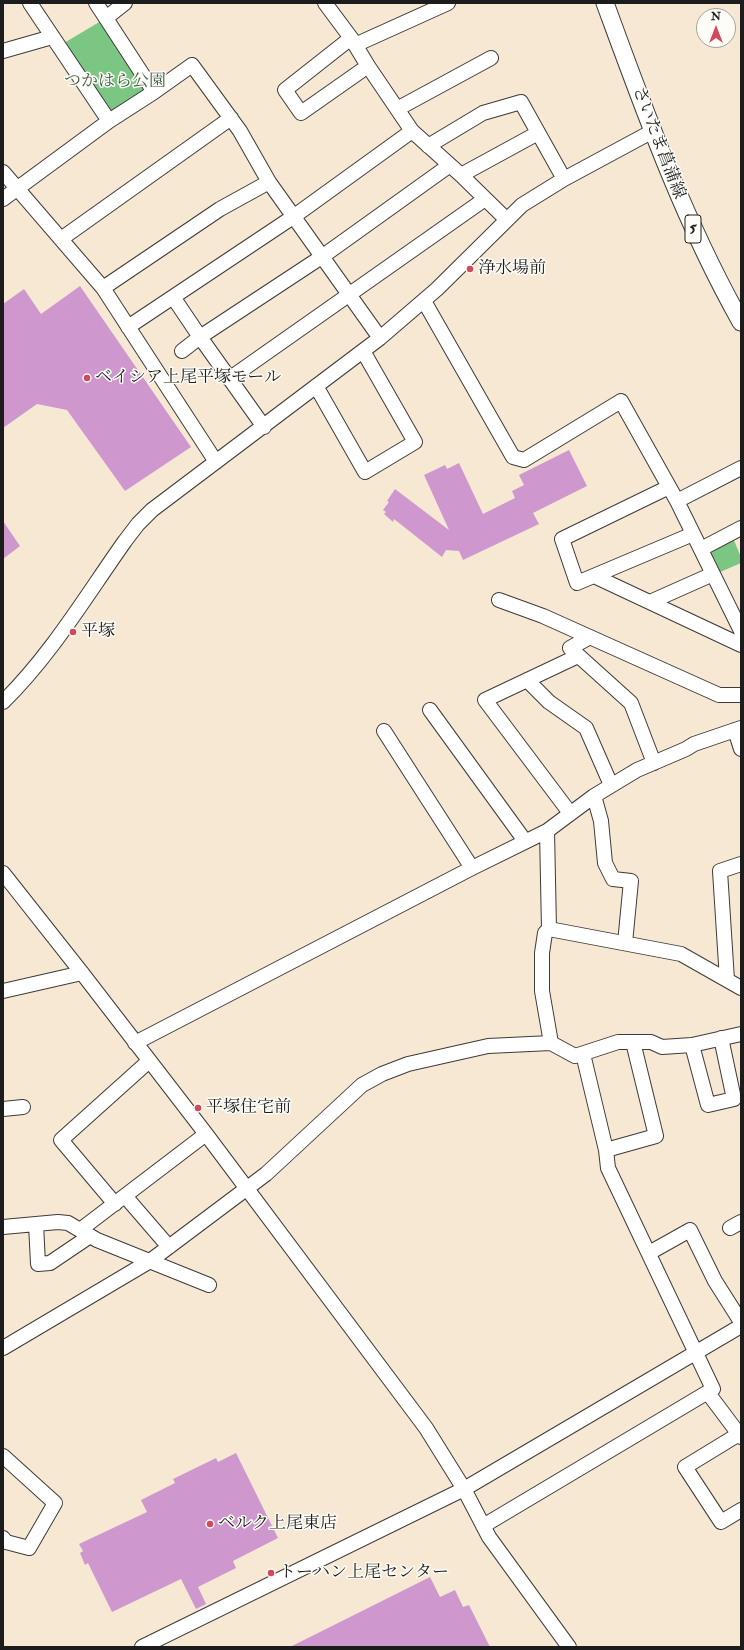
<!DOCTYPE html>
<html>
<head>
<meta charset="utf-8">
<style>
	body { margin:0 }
	#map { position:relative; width:744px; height:1650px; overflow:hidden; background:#f7e8d4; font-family:"IM FELL Double Pica",serif }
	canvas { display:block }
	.frame { position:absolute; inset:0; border:4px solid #1c1c1c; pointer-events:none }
	.north { position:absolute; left:696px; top:8px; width:40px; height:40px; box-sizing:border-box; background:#fdfcf7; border:1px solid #a3a29f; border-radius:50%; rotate:0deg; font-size:11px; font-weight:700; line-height:16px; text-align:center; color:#1c1c1c }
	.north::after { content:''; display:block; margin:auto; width:14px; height:18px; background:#d1495b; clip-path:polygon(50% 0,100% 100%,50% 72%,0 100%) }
</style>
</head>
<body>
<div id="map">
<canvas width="744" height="1650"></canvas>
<div class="frame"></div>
<div class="north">N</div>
</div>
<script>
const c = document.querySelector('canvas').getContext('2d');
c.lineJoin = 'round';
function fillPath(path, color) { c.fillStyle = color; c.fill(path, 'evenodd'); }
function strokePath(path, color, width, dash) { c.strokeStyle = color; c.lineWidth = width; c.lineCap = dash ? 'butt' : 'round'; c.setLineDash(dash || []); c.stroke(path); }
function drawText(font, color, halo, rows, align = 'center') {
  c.font = font + ' "IM FELL Double Pica","Noto Serif JP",serif'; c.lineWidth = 3; c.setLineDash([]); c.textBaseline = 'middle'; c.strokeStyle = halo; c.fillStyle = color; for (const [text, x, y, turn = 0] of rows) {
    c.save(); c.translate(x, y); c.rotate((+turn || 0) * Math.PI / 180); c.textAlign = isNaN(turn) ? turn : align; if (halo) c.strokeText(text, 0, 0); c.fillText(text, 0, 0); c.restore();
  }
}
fillPath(new Path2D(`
	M101,21L142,82L143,90L114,112H107L64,43Z
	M733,538L741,557V563L718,573L708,553Z`), '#7cc684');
fillPath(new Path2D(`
	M80,286L191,447L125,491L67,410L37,404L3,428V304L24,289L41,314Z
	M569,450L587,486L533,513L539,524L463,560L459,551L446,550L442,557L394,519L393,522L384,514L386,512L383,510L389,502L387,501L395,489L449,530L424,475L445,465L447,469L459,463L483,514L515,498L512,491L524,485L519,475Z
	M3,521L20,546L3,559Z
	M236,1453L278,1538L233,1561L236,1568L198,1587L206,1604L196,1609L181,1579L112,1612L88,1563L85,1565L80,1553L83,1551L79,1544L147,1512L141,1500L175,1483L173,1479L216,1458L218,1462Z
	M430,1577L440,1597L455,1590L463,1607L469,1605L490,1647H290Z`), '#ce98cf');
const minor = new Path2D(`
	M30,3L109,121
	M96,3L154,92
	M325,3L351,38L368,66L412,131L461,175L506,219
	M106,18L125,3
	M351,38L285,90L301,113L368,66
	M355,45L448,3
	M3,51L52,37
	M397,109L491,58
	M428,146L483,113L521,102L564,179
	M3,172L103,288L216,462
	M461,175L538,133
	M3,199L109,121L154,92L192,65L240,131L269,182L380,338
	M61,239L231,118
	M103,288L220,209L269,182
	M173,297L200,337L182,351
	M424,301L513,457L524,460L621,401L677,501L741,468
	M128,327L293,217L412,131
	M229,379L485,199
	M316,386L365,472L415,442L363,351
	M264,427L200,337L323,256L450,165
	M669,487L562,539L577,583L693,534
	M677,501L741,631
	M701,549L741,528
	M594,576L741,645
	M499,600L543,616L719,695H741
	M650,602L713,574
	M590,637L570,648L631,703L654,763
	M527,680L549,702L586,728L611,785
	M3,702C51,655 86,596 125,541L138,524L152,510L380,338L437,289L522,205L564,179L653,131
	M430,710L525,841
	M735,730L741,749
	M384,731L472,868
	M594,796L601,821L605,863L613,879L631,881L625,943
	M570,813L485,700L578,656
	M547,831L549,929L545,933L542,953V991L551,1043
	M3,873L82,973L206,1134L426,1428L464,1489L489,1537L569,1647
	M549,929L681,954L741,988
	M727,980L720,871L741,864
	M3,991L82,973
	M135,1043L472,868L547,831L594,796L637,770L686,749L694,744L741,728
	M692,1045L708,1105L734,1099L721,1038
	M3,1109L23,1107
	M606,1150L656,1136L633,1042
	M125,1196L169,1247
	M115,1204L61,1140L149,1061
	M36,1224L38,1264L50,1263L90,1236
	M3,1227L58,1222L68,1223L97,1240L209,1285
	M730,1228L741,1222
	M80,1230L206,1134
	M649,1253L690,1230L715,1281L741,1322
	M3,1348L150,1261L266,1174L362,1085L382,1074L408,1064L488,1046L551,1043L575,1056L618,1042H651L662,1047L692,1045L741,1034
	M708,1393L741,1437
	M739,1434L685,1467L721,1522L741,1510
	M3,1456L55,1503L29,1548L6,1542L3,1538
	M483,1526L713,1389L608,1168L606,1150L583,1054
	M142,1647L464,1489L741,1326`);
const major = new Path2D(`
	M605,3C645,112 684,221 741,322`);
strokePath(minor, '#3d3b38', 16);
strokePath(major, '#3d3b38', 19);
strokePath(minor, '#fff', 14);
strokePath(major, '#fff', 17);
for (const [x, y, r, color] of [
	[470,269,4,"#d1495b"],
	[87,378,4,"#d1495b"],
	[73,632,4,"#d1495b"],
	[198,1108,4,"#d1495b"],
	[210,1524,4,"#d1495b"],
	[271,1573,4,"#d1495b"]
]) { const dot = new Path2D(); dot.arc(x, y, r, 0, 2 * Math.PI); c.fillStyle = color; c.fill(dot); strokePath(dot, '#fdfcf7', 1.5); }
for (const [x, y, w] of [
	[693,229,16]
]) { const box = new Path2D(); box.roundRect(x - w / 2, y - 14, w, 28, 3); c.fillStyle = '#fdfcf7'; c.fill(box); strokePath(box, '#1c1c1c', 1); }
drawText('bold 16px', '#1c1c1c', null, [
	["5",693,229]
]);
drawText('17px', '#426046', '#fdfcf7', [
	["つかはら公園",115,82]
]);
drawText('17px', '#1c1c1c', '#fdfcf7', [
	["さいたま菖蒲線",658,143,69]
]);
drawText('17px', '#1c1c1c', '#fdfcf7', [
	["浄水場前",478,269],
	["ベイシア上尾平塚モール",95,378],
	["平塚",81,632],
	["平塚住宅前",206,1108],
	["ベルク上尾東店",218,1524],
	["トーハン上尾センター",279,1573]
], 'left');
</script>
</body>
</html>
